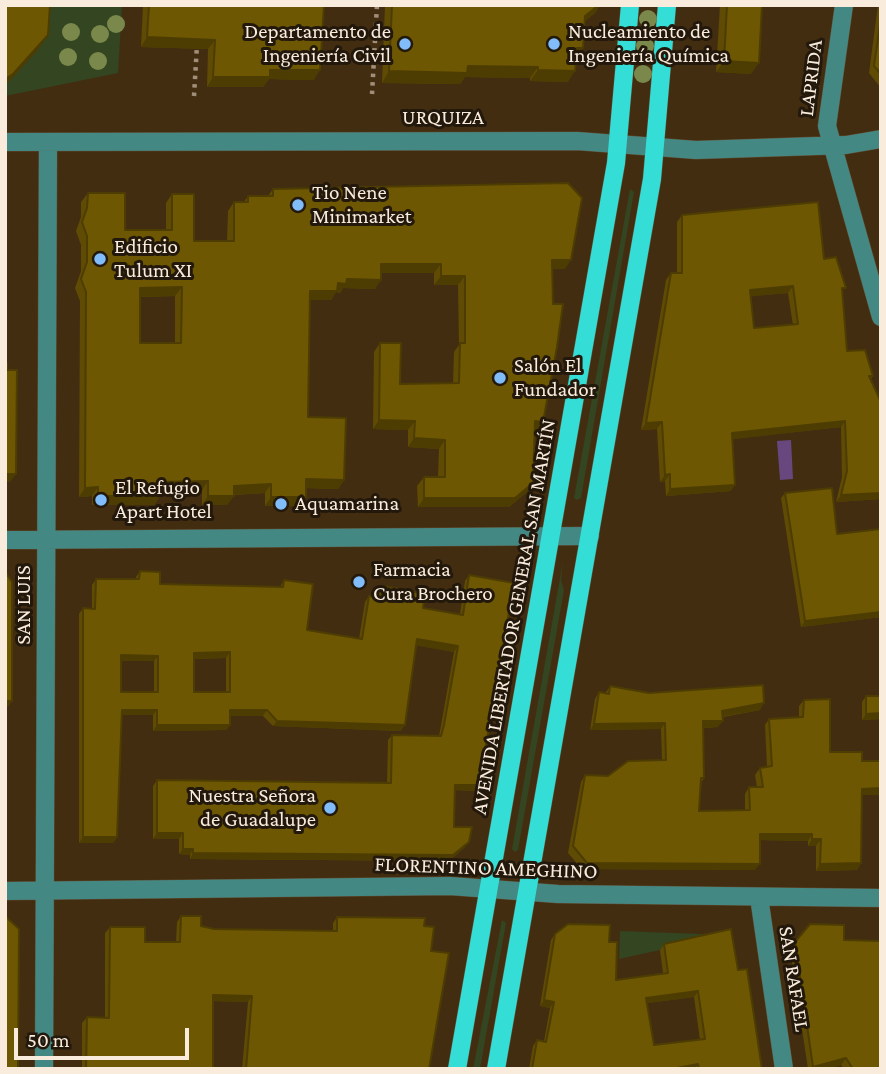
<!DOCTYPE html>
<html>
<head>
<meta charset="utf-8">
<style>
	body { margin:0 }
	#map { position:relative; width:886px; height:1074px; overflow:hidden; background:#432d11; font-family:"Crimson Pro",serif }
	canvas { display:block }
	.frame { position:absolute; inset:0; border:7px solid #faecdc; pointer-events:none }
	.scale { position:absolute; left:14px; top:1028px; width:175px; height:32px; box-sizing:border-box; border:4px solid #faecdc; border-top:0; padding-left:9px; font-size:21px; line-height:24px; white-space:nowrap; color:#faecdc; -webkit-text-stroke:5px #22180c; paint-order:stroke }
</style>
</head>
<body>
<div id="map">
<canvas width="886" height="1074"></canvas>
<div class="frame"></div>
<div class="scale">50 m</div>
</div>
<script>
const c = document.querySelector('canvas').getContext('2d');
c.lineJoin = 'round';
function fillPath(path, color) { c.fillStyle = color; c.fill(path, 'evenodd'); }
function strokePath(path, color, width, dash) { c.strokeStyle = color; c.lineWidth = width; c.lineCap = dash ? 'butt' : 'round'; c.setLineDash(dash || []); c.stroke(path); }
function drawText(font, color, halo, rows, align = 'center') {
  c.font = font + ' "Crimson Pro",serif'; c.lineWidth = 6; c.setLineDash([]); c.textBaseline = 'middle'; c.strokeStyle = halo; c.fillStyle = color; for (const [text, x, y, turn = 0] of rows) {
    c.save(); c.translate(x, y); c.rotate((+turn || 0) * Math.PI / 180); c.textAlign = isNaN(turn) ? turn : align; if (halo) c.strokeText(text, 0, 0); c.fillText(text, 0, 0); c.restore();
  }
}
fillPath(new Path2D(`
	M5,5H122L118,73L5,96Z
	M630,189L634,192L581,498L577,500L574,498Z
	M563,561L561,580L564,590L518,850L515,852L512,849Z
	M502,920L506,923L480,1069H473Z
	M620,931L727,935L619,959Z`), '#334521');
fillPath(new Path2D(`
	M791,440L793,479L780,480L777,441Z`), '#68477e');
const minor = new Path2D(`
	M844,5L827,126L881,317
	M5,142L577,141L696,150L846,145L881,139
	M5,540L590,536
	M5,891L450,886L558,894L881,898
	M759,897L784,1069
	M44,1069L48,142`);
const major = new Path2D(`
	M457,1069L616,163L630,5
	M496,1069L652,179L667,5`);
strokePath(minor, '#604c31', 19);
strokePath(major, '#604c31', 19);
strokePath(new Path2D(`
	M372,94L377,5
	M194,96L197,45`), '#a18f79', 4.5, [3.5, 5]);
strokePath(minor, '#448884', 18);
strokePath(major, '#34ddd5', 18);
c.fillStyle = '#7a884b';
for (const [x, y] of [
	[648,19],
	[116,24],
	[71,32],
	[100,34],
	[645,46],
	[68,57],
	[98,61],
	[643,74]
]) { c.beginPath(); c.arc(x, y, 9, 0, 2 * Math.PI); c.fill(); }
fillPath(new Path2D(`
	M143,5H324L314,80L269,79L263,87H207L208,49L141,47Z
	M385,5H600L595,13L585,21L576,57L568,82L530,81V78L465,77L460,84L382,83Z
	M720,5H762L751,74L716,72Z
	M878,5H881V88L869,73Z
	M273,189L565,269H552L543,422L537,430H535L527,492L509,507H418L417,486L424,477H438L439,449L408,447V430L373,429L374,352L380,343L400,384L453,383L454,352L459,345L458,285H434V273H381L375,289L343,288L340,293L336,292L331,300H310L308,417L344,480L338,489L306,488L299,506H265V493L234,495L227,505H202V490L160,491V496L154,505H92V496L79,497L80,301L75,288L81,271V245L76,231L81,217V202L88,193L125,230H166V203L172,194L194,241H227L228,211L234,202H244L248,196H268ZM175,296V343H140V297Z
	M682,215L824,259L842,293L847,351L873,376L870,380L881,402V499L836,502L842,477L841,427L732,439L731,491L666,496L665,481L660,482L657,429L641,430L666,280L671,273H677V222ZM788,293L793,325L754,328L751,296Z
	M785,493L837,534L881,529V617L801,627L781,498Z
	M140,571L160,584L280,587L284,580L307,630L359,639L365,602L369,596L378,598L379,592L383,586L423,608L460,614L465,581L469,575L479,785L475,791L455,790L454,827L465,847L449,861L190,859V855L179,854V839H153V786L157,780L387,783L388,740L392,735L439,736L440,731L454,652L416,645L401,731L273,726L263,716H230V725L226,730L153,731V715H122L117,837L113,843H79V614L83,608H92V585L96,579H136V577ZM226,658V692H194V659ZM121,661H154V692H121Z
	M610,686L760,710L723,717L718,727L703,728L704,778L701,783L699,811H745V794L749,787H757L755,775L760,768L767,767L765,725L769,719L799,717V706L804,700L830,752L862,761H881V795H862L861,863L857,870L816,871V846H808V841L760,840L755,870L582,869L568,853L581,782L585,775L608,776L662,760L661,729L590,730L595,699L599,692L605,694Z
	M866,696H881V719L862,720V702Z
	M181,916L201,926L214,929L333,931V923L337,917L424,926L431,951L429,1069H242L248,1002L213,1001V1069H82V1023L87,1017L105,1018V933L110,927L145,942H176L177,922Z
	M555,934L609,942L616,980L663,973L660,950L664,944L738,970L762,1069H529L533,1046L537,1040L544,1041L550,1008L540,1006L551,940ZM694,997L700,1040L654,1045L647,1003Z
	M844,940L881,1069H844L841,1065L826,1069H808L790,949L795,942Z`), '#5f4b03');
fillPath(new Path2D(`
	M599,5H600L595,13L577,28L585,16Z
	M48,35L37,51L5,86V79Z
	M147,37L215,40L208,49L141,47Z
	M577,48H583L575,59Z
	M724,61L759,63L751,74L716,72Z
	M468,66L538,67L530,78L465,77L460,84L382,83L389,71Z
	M270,70H320L314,80L269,79L263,87H207L213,77Z
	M538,70L575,71L568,82L530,81Z
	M552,260H571L565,269H546Z
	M381,264H441L434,273H375Z
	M441,276H465L458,285H434Z
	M347,279L381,280L375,289L343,288L340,293L336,292L331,300H303L310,291L338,283Z
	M793,286L788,293L745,297L750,290Z
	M182,287L175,296L134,297L140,288Z
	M379,420L415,421L408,430L373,429Z
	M535,421L543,422L537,430H529Z
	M845,421L841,427L727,440L732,433Z
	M662,422L657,429L641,430L646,423Z
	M414,438L445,440L439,449L408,447Z
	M5,474H16L10,482L5,481Z
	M670,474L665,481L660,482L665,475Z
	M306,479L344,480L338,489L300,488Z
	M208,481L202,490L154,491L160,482Z
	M533,483L527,492L509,507H418L424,498Z
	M271,484L265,493L228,495L234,486Z
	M735,485L731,491L666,496L670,489Z
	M98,487L92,496L79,497L85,488Z
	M881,493V499L836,502L841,495Z
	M98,496H160L154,505H92Z
	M208,496H234L227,505H202Z
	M271,497H306L299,506H265Z
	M881,612V617L801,627L805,621Z
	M417,639L458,646L454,652L413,645Z
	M230,652L226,658L190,659L194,653Z
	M121,655L158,656L154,661H117Z
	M5,701H12L9,706H5Z
	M764,703L760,710L718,717L722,711Z
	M122,710H157L153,715H118Z
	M230,710H267L263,716H226Z
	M881,713V719L862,720L866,714Z
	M277,721L405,725L401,731L273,726Z
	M703,721H723L718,727L699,728Z
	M665,723L661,729L590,730L594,724Z
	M157,725H230L226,730L153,731Z
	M455,785H479L475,791L451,790Z
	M881,788V795H857L862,789Z
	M157,833H183L179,839H153Z
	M760,834H812L808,841L755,840Z
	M83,837H117L113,843H79Z
	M812,839H821L816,846H808Z
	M469,842L465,847L449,861L190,859L193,853Z
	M183,849H193L190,855L179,854Z
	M587,863L760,864L755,870L582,869Z
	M861,863L857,870L816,871L820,864Z
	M698,991L694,997L642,1004L646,998Z
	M213,995L252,996L248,1002L208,1001Z
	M544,1000L554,1002L550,1008L540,1006Z
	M846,1058L841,1065L826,1069H812L813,1067Z
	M698,1064L695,1069H672Z`), '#4d3d02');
const building = new Path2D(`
	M5,5H50L48,35L13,74L5,79Z
	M149,5H324L320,70H270V77H213L215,40L147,37Z
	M392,5H599L585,16L583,48H577L575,71L538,70V67L468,66L467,73L389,71Z
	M727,5H762L759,63L724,61Z
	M881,18V74L874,66Z
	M568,183L582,198L571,260H552L553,304H563L557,347L543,422L535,421L533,483L515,498H424V477H445V440L414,438L415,421L379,420L380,343H401L400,384L459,383L460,343H465V276H441V264H381V280L347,279L346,284L338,283L337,291H310L308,417L346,418L344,480L306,479V497H271V484L234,486V496H208V481L160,482V496H98V487L85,488L86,292L81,279L87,262V236L82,222L87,208L88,193H125V230H172V194H194V241H234V202H248V196H273V189ZM182,287L181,343H140V288Z
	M818,202L824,259L836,257L846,288H842L847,351L865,350L873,376H869L881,402V493L841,495L847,471L845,421L732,433L735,485L670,489V474L665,475L662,422L646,423L671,273H682V215ZM793,286L798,324L754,328L750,290Z
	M5,363H7V370H17L16,474H5Z
	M832,488L837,534L881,529V612L805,621L785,493Z
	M140,571L160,572V584L283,587L284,580L313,584L307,630L362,639L369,596L381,598L383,586L425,594L423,608L463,615L469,575L514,583L479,785H455L454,827H472L469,842L453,855L193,853V849H183V833H157V780L391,783L392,735L441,736L444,725L458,646L417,639L405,725L277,721L267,710H230V725H157V710H122L117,837H83V608L95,609L96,579H139ZM230,652V692H194V653ZM121,655L158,656V692H121Z
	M5,572L12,582V701H5Z
	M763,685L764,703L722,711L723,721H703L704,778H701L699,811L750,810L749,787H763L760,768L772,766L769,719L803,717L804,700L830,699V752H862V761H881V788L862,789L861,863L820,864L821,839H812V834H760V864L587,863L573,846L585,775L608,776L628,761L666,760L665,723L594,724L599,692L609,694L610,686L649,693Z
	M866,696H881V713L866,714Z
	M5,916L19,929L18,1069H5Z
	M181,916H201V926L214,929L337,931V917L425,918L424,926L434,927L431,951L449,953L429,1069H246L252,996L213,995V1069H86L87,1017L109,1018L110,927H145V942H180Z
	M568,924L610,925L609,942H617L616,980L668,973L664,944L731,929L738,970L747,969L762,1069H699L698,1064L672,1069H532L537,1040L546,1042L554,1002L544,1000L555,934ZM698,991L705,1039L654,1045L646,998Z
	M810,924L844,925V940L881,941V1069H853L846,1058L813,1067L795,942Z`);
fillPath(building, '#6e5703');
strokePath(building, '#4d3d02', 2);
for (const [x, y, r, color] of [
	[405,44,7,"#81bdfa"],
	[554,44,7,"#81bdfa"],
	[298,205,7,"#81bdfa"],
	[100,259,7,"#81bdfa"],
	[500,378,7,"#81bdfa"],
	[101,500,7,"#81bdfa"],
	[281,504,7,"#81bdfa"],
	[359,582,7,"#81bdfa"],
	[330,808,7,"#81bdfa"]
]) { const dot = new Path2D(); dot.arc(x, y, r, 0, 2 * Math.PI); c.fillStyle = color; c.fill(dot); strokePath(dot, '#22180c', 2.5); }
drawText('21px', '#faecdc', '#22180c', [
	["Departamento de",391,32,"right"],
	["Ingeniería Civil",391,56,"right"],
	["Nucleamiento de",568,32],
	["Ingeniería Química",568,56],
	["Tio Nene",312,193],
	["Minimarket",312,217],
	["Edificio",114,247],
	["Tulum XI",114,271],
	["Salón El",514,366],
	["Fundador",514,390],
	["El Refugio",115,488],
	["Apart Hotel",115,512],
	["Aquamarina",295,504],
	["Farmacia",373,570],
	["Cura Brochero",373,594],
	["Nuestra Señora",316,796,"right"],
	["de Guadalupe",316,820,"right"]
], 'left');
drawText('21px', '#faecdc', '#22180c', [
	["LAPRIDA",811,78,-83],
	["URQUIZA",443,118],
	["SAN LUIS",24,605,-90],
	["AVENIDA LIBERTADOR GENERAL SAN MARTÍN",514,617,-80],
	["FLORENTINO AMEGHINO",486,868,2],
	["SAN RAFAEL",794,979,81]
]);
</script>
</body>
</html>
